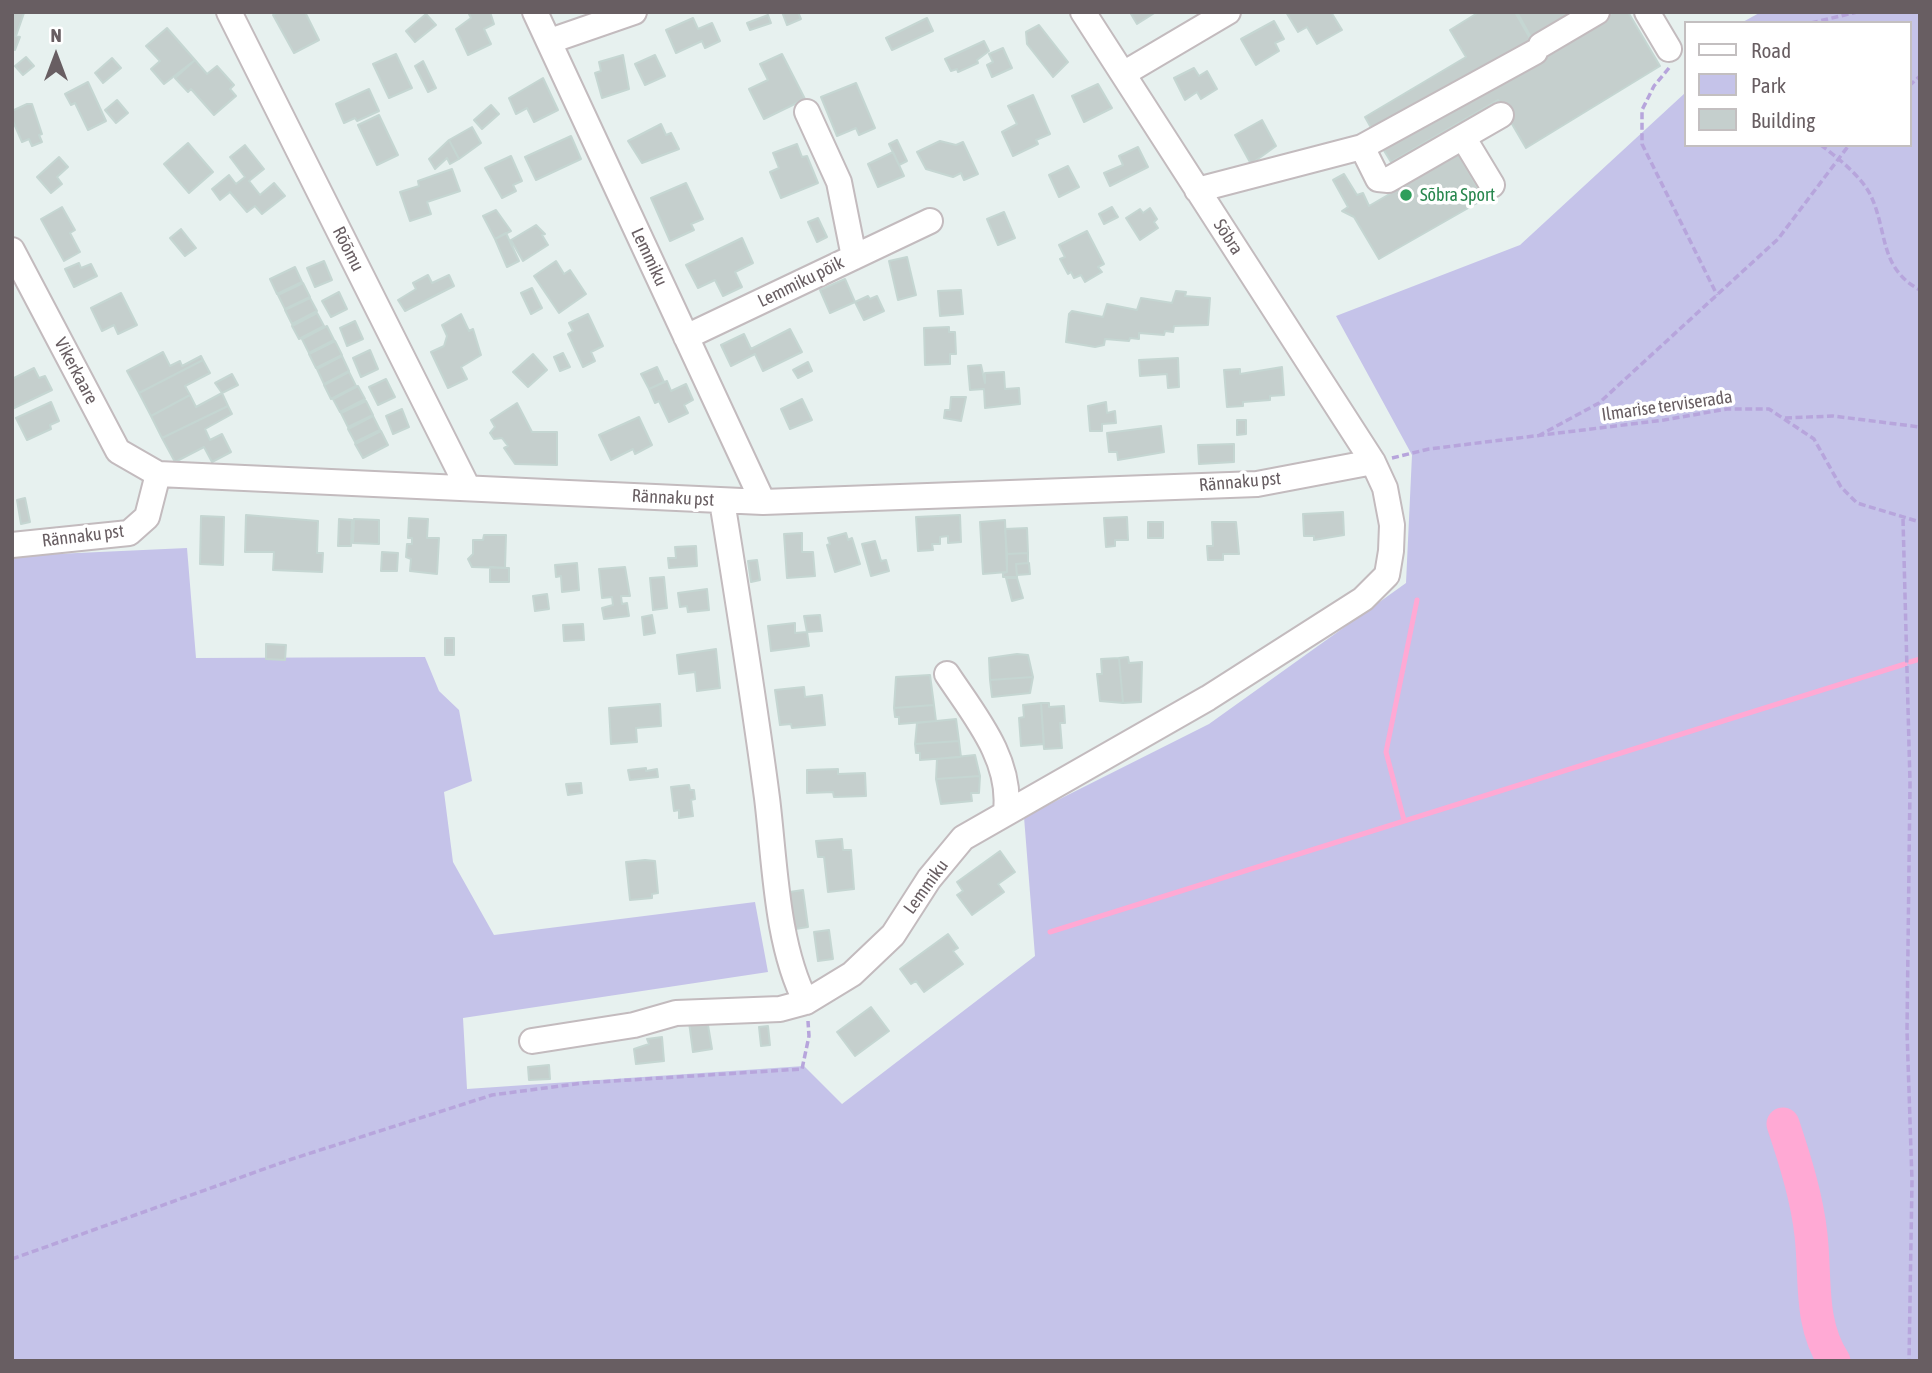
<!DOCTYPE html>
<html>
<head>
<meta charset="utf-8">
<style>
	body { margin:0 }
	#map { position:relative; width:1932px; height:1373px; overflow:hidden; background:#e7f1ef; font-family:"Asap Condensed",sans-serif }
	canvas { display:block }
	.frame { position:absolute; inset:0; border:14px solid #685e62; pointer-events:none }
	.legend { position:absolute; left:1684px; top:21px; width:228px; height:126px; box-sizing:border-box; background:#fff; border:2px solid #c3bfc0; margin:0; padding:9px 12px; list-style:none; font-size:21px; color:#685e62 }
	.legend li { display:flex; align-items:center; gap:14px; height:35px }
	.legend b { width:35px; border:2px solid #c3bfc0 }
	.north { position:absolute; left:21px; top:21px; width:70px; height:70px; -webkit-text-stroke:5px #fff; paint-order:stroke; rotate:0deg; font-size:19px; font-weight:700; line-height:28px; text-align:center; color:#685e62 }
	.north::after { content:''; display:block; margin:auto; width:24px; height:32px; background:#685e62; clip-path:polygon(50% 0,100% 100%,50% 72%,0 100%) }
</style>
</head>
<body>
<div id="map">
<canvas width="1932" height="1373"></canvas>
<div class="frame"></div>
<ul class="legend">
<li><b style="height:9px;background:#fff"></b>Road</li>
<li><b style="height:19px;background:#c5c3e9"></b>Park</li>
<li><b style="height:19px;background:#c5cfcd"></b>Building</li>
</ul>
<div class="north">N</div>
</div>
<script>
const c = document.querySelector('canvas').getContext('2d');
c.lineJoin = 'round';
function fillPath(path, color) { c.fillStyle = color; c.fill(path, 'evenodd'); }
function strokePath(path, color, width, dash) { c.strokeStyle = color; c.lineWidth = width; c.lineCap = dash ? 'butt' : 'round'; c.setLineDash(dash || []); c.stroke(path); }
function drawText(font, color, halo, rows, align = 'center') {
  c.font = font + ' "Asap Condensed",sans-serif'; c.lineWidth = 7; c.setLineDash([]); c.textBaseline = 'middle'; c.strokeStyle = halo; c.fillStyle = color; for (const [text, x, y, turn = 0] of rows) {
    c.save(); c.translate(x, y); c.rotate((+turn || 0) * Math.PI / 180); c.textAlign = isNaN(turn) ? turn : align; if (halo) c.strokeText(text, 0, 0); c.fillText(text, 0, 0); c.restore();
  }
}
fillPath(new Path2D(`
	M1761,12H1920V1361H12V556L187,548L196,658L425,657L439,691L459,710L472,781L444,792L453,862L494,935L755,902L768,972L463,1018L467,1089L804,1066L842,1104L1035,956L1024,817L1209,724L1406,583L1412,455L1336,316L1520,245L1685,93V145H1909V23H1741Z`), '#c5c3e9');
strokePath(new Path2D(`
	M1910,662L1920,659
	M1404,820L1386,752L1417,600
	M1050,932L1905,664`), '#ffa9d4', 5);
strokePath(new Path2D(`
	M1783,1124C1795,1160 1807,1198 1811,1235C1816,1278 1809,1323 1834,1361`), '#ffa9d4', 33);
const building = new Path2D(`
	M12,12L24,13L16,36L20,37L15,50L12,49Z
	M278,12H305L319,40L294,53L273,15Z
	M468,12H490L494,24L484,29L491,44L468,55L456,29L471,18Z
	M782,12H798L801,19L787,25Z
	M1133,12H1156L1137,24L1131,14Z
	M1286,12H1331L1342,30L1317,44L1307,27L1298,32Z
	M1479,12H1515L1531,40L1374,133L1365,117L1466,57L1450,30Z
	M1517,12H1577L1532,39Z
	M1614,12H1628L1660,66L1526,148L1498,100L1391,162L1383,149Z
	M426,14L436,25L415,42L406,31Z
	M768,15L771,23L750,30L747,23Z
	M693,18L698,29L712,23L720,41L705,48L702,41L676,53L666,30Z
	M927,18L933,31L892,50L886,38Z
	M1274,21L1284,39L1275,43L1279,51L1256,65L1241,39Z
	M1039,25L1068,62L1053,77L1027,44L1026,32Z
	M167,28L195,60L164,84L151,69L160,61L146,46Z
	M984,41L989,51L977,60L978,63L958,72L957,69L951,71L945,59Z
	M1003,48L1012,68L992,77L987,65L993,62L989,54Z
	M396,54L412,88L389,98L373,64Z
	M782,54L805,99L764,119L749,89L768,80L760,64Z
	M623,55L629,89L602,98L595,73L601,71L599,62Z
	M655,55L665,76L645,85L635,64Z
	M26,57L34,66L23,75L15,66Z
	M112,58L121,68L103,83L95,73Z
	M195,60L207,74L217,66L234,85L230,89L236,96L214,115L191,89L188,92L175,78Z
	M423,61L436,88L428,92L415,66Z
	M1194,68L1199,76L1207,71L1217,89L1201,99L1197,92L1185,100L1174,78Z
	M543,78L558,110L534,122L527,108L516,114L509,98Z
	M88,82L106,121L88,130L75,103L71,105L65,94Z
	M856,83L875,128L859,135L856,128L837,136L821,97Z
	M1098,84L1112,108L1084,122L1072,96Z
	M369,89L379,111L357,121L355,118L344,123L336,104Z
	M1033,95L1050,134L1036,140L1038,144L1013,156L1002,132L1017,124L1008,106Z
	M117,100L128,113L116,123L105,110Z
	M27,104H32L42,134L39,135L42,142L32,146L29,139L22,142L12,119V111Z
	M491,105L499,114L482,129L474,120Z
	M379,115L398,155L377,165L358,125Z
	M1262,120L1276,146L1251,164L1235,135Z
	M661,124L666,135L671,133L679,149L642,163L628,141Z
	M472,127L481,143L459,159L449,140Z
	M571,136L581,159L536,180L525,157Z
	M449,140L459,159L450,164L447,158L435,169L429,159Z
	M897,140L907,161L899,165L889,144Z
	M940,141L956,145L963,142L978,174L964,180L961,173L953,177L926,169L917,152Z
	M188,143L213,172L189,193L164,164Z
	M797,144L802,157L807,156L818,183L781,198L770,172L779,168L773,153Z
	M245,145L264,169L249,181L260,195L274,183L285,196L262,214L255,206L247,212L230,192L220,200L212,189L229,175L236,184L245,177L230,157Z
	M1138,147L1148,167L1110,186L1104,173L1123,165L1119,156Z
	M893,152L904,176L878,187L868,164Z
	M1458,154L1484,199L1379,259L1354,217L1342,211L1348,207L1333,180L1344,174L1357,195L1363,193L1369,206Z
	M511,156L522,181L513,185L516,191L502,198L485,168Z
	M59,157L68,167L57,177L62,184L51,193L37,177Z
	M1068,166L1079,187L1059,197L1049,175Z
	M452,169L460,191L427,202L431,214L410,221L400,192L419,186L418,181Z
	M686,183L703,219L691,224L694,230L670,241L651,198Z
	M62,207L75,230L70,233L80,252L64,261L41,219Z
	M1112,207L1118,217L1104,224L1099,214Z
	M1150,208L1157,219L1154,222L1158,228L1140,240L1126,218L1140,209L1143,213Z
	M496,210L511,231L495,239L483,216Z
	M1004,212L1015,238L998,245L987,219Z
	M818,218L827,237L817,242L808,222Z
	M536,225L545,234L542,235L548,245L523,261L511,240Z
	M181,229L196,248L185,256L170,238Z
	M1087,231L1104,264L1098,267L1102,272L1085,282L1081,275L1074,278L1071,272L1068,274L1060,259L1065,257L1059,245Z
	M506,233L519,261L507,267L495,239Z
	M742,238L753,263L735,272L742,287L723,296L715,280L698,288L686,265Z
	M907,257L916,295L898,300L889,261Z
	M324,261L332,280L315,287L307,268Z
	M556,261L564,274L570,270L586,294L559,313L534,276Z
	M79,263L81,268L91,264L97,276L74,287L65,269Z
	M295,267L302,282L277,294L270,279Z
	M428,275L432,283L449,275L454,286L405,311L398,300L416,289L413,283Z
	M845,279L855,302L830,313L820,290Z
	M303,283L310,297L285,309L278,295Z
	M532,288L542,308L531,314L521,293Z
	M961,290L963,314L940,316L938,291Z
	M1176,291L1186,292L1185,296L1210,298L1208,325L1174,326L1173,332L1165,331L1164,335L1139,333V339L1130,338L1129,341L1105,339L1104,345L1095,347L1066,342L1069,314L1072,311L1103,317L1107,304L1137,310L1141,298L1172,303Z
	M339,292L347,309L331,317L322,301Z
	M121,293L137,325L118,334L114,325L102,331L91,308Z
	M868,296L870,299L877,296L884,311L864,320L855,302Z
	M310,298L317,311L292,324L285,310Z
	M317,313L324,326L299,339L292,326Z
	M461,314L469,331L473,329L481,355L461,367L467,379L448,388L431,352L444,346L447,336L442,325Z
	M588,314L603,346L591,352L595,361L583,367L568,334L573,331L569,323Z
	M355,321L363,339L347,346L340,328Z
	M327,326L334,340L309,353L302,339Z
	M949,327V332H955L956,354H950V364L925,365L924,328Z
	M790,329L802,352L763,371L755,354L731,366L721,345L744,334L751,349Z
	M335,341L342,355L316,368L309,354Z
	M370,350L378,369L361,377L353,358Z
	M163,352L170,366L180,361L182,366L201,356L203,360L139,393L127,371Z
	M563,353L570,367L560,371L554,357Z
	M533,354L547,370L528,387L513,372Z
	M342,356L349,371L324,384L317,369Z
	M1178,358L1179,387L1168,388L1167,374L1140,376L1139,360Z
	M203,360L210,373L185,386L190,395L151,416L139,393Z
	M808,362L812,371L798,378L793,370Z
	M981,365L985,383V373L1004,372L1005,389L1019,388L1020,404L985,408L984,389L970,390L968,366Z
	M657,367L664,382L649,389L641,374Z
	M1282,367L1284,395L1270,396V400L1243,402V406L1227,407L1224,370L1240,369V374Z
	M34,368L39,378L45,376L52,390L12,409V379Z
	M349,372L356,386L331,399L324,385Z
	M232,374L238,385L222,393L215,383Z
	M386,379L395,397L378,405L369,387Z
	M667,381L671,391L686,384L693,400L684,405L688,413L669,422L659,401L655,403L649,389Z
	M358,386L365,399L340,412L333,399Z
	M222,393L228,406L162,438L151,416L190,395L196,407Z
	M951,397H966L961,421L944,418L945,410H950Z
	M802,399L812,420L790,429L781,409Z
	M366,401L373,415L348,427L341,413Z
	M51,402L59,421L50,425L51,429L27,440L16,418Z
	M1106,402L1107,413L1115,411L1116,423L1102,424V431H1090L1088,406Z
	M517,403L532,432H557V465L515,464L504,448L508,446L502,438L494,439L490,433L495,427L491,420Z
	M228,406L232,414L205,429L210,440L222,434L231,452L212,462L204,447L175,462L162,438Z
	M402,409L409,427L393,434L386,416Z
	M373,416L380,430L355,442L348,429Z
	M639,417L652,445L635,454L633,449L611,460L599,435Z
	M1237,420H1246V434L1237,435Z
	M1161,426L1164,452L1118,460L1117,452H1109L1107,433Z
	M381,431L388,445L363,458L355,444Z
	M1234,444V462L1199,464L1198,445Z
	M25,498L30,522L21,524L17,500Z
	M1343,512L1344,535L1314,540V536H1304L1303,514Z
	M246,515L318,521L317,553H323L322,572L273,570L274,552H245Z
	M960,515L961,542L948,543V536L940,537V544H932L933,550L918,551L916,517Z
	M201,516L224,517L223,565L200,564Z
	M1127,517L1128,540H1115V546L1106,547L1104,518Z
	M409,518L428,519L427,538H439L437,574L410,571L411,559L406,557L407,544H412V538H408Z
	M339,519L352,520L351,546H338Z
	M354,519L379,520V544L353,543Z
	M1005,520L1007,572L983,574L980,522Z
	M1148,522H1163V538H1148Z
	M1212,522H1236L1239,554H1223V560H1208L1207,546H1213Z
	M1027,528L1028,553L1007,554L1005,529Z
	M802,533V552H813L815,576L787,578L784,534Z
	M846,533L848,540L852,538L860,564L835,572L827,545L830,544L828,538Z
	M484,535H506L505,568L472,567L468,559L473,554V540H483Z
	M875,541L881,561L886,560L889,571L871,576L862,544Z
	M696,546L697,566L669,568L668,558H676L675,547Z
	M382,552L398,553L397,571H381Z
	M1028,553V563L1016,564L1017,577H1003V573L1007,572V554Z
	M757,560L760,580L751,582L748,561Z
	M577,563L579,590L562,592L561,576L556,577L555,565Z
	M1029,563L1030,574L1017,575L1016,564Z
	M490,567L509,568V582H490Z
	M625,567L630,596H621L622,604L627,603L629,616L604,619L602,608L613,605L612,597L602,598L599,569Z
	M664,577L667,608L653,610L650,578Z
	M1006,578H1017L1023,598L1012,601Z
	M707,589L709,610L688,612L687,606L680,607L678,593Z
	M547,594L549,609L535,611L533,596Z
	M652,615L655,633L644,635L642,617Z
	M820,615L822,631L807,632L804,616Z
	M795,623V633L807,632L809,646L771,651L768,626Z
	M583,624L584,640L564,641L563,625Z
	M445,638H454V655H445Z
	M266,644L286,645L285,660L266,659Z
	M716,649L720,688L697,691L695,672L679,674L677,655Z
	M1017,654L1028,655L1033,677L990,680L989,658Z
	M1128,657L1129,663L1142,662L1141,702L1123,703L1119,658Z
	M1119,658L1123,703L1100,701L1097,674H1102L1101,659Z
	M930,675L934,705L894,708L896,677Z
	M1033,677L1030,693L992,697L990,680Z
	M804,687L805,697L822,695L825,725L792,728L791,724L780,725L775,690Z
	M1041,703H1049V707L1064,706L1065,723H1060L1062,748L1044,749Z
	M1041,703L1044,744L1021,746L1019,718L1024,717L1023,705Z
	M660,704L661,726L636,728L637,742L611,744L609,708Z
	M934,705L936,721L899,724V717H895L894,708Z
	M956,719L959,741L915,744L917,723Z
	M959,741L961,757L920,760V753H916L915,744Z
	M975,755L980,776L936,779L937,759Z
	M646,768V771L657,769L658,777L630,780L628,770Z
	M838,769V774L865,773L866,796L834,797L833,792L807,793V770Z
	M980,776L979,793H971L972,801L941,804L936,779Z
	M581,783L582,793L568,795L566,784Z
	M689,785L690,790H694L695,799L691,800L693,816L679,818V810L674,811L671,787Z
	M842,839L843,850H851L854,889L828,892L824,857H818L816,841Z
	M1000,851L1015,872L998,884L1004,892L972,915L957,895L963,891L957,882Z
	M645,860L655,861L658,893L652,894V898L630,900L626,862Z
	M803,890L808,927L789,930L783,893Z
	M829,930L833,959L818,961L814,932Z
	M948,934L958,948L953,951L963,964L924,992L916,981L911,984L900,969Z
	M871,1007L889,1031L855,1056L837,1032Z
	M707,1019L712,1049L693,1052L689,1022Z
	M768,1026L770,1045L761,1046L759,1027Z
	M662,1037L664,1061L636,1064L634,1049L649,1044L647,1039Z
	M549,1065L550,1079L529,1080L528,1067Z`);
fillPath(building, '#c5cfcd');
strokePath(building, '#c5d6d2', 2);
const minor = new Path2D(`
	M229,12L467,486
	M535,12L763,502
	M1647,12L1669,49
	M550,41L634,12
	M1541,45L1597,12
	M1123,74L1228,12
	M807,112L839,182L854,257
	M1463,137L1492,185
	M1362,147L1378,179L1388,180L1501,115
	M1197,190L1362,147L1535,52
	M12,250L118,451L158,474L763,502L1257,484L1373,462
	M686,337L930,221
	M722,501C738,600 754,699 767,798C775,862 776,944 806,1002L852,974L893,935L929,879L963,838L1208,698L1363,599L1387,575L1391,551L1392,525L1385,488L1373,462L1083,12
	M12,545L129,533L147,517L158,474
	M947,674C974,715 1012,759 1006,811
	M532,1041L634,1025L676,1013L780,1009L806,1002`);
strokePath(minor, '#c3bbbe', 28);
strokePath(new Path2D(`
	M1811,23L1857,12
	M1669,68L1654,86L1642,110V144L1717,295
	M1909,86L1920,76
	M1821,145C1838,158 1862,177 1871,196C1888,233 1879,268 1920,290
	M1785,418L1833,416L1920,427
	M1538,436L1599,403L1778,239L1849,145
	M1392,458L1429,449L1664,420L1727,409H1769L1814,439L1841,487L1857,503L1920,522
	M1903,519L1910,783L1907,1031L1912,1181L1909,1361
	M12,1259L292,1159L492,1095L583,1083L802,1069L809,1036L808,1021`), '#b7a5dc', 3.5, [7, 3.5]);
strokePath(minor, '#fff', 24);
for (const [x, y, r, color] of [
	[1406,195,7,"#2e9e5b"]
]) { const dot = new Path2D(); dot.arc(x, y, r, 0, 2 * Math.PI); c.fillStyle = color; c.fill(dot); strokePath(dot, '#fff', 2.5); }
drawText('18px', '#27864d', '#fff', [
	["Sõbra Sport",1420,195]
], 'left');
drawText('18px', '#685e62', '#fff', [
	["Sõbra",1228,237,57],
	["Rõõmu",348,249,63],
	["Lemmiku",649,257,65],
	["Lemmiku põik",801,282,-26],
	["Vikerkaare",76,371,62],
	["Ilmarise terviserada",1667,406,-8],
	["Rännaku pst",1240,482,-5],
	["Rännaku pst",673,498,3],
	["Rännaku pst",83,536,-7],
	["Lemmiku",926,887,-54]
]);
</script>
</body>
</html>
